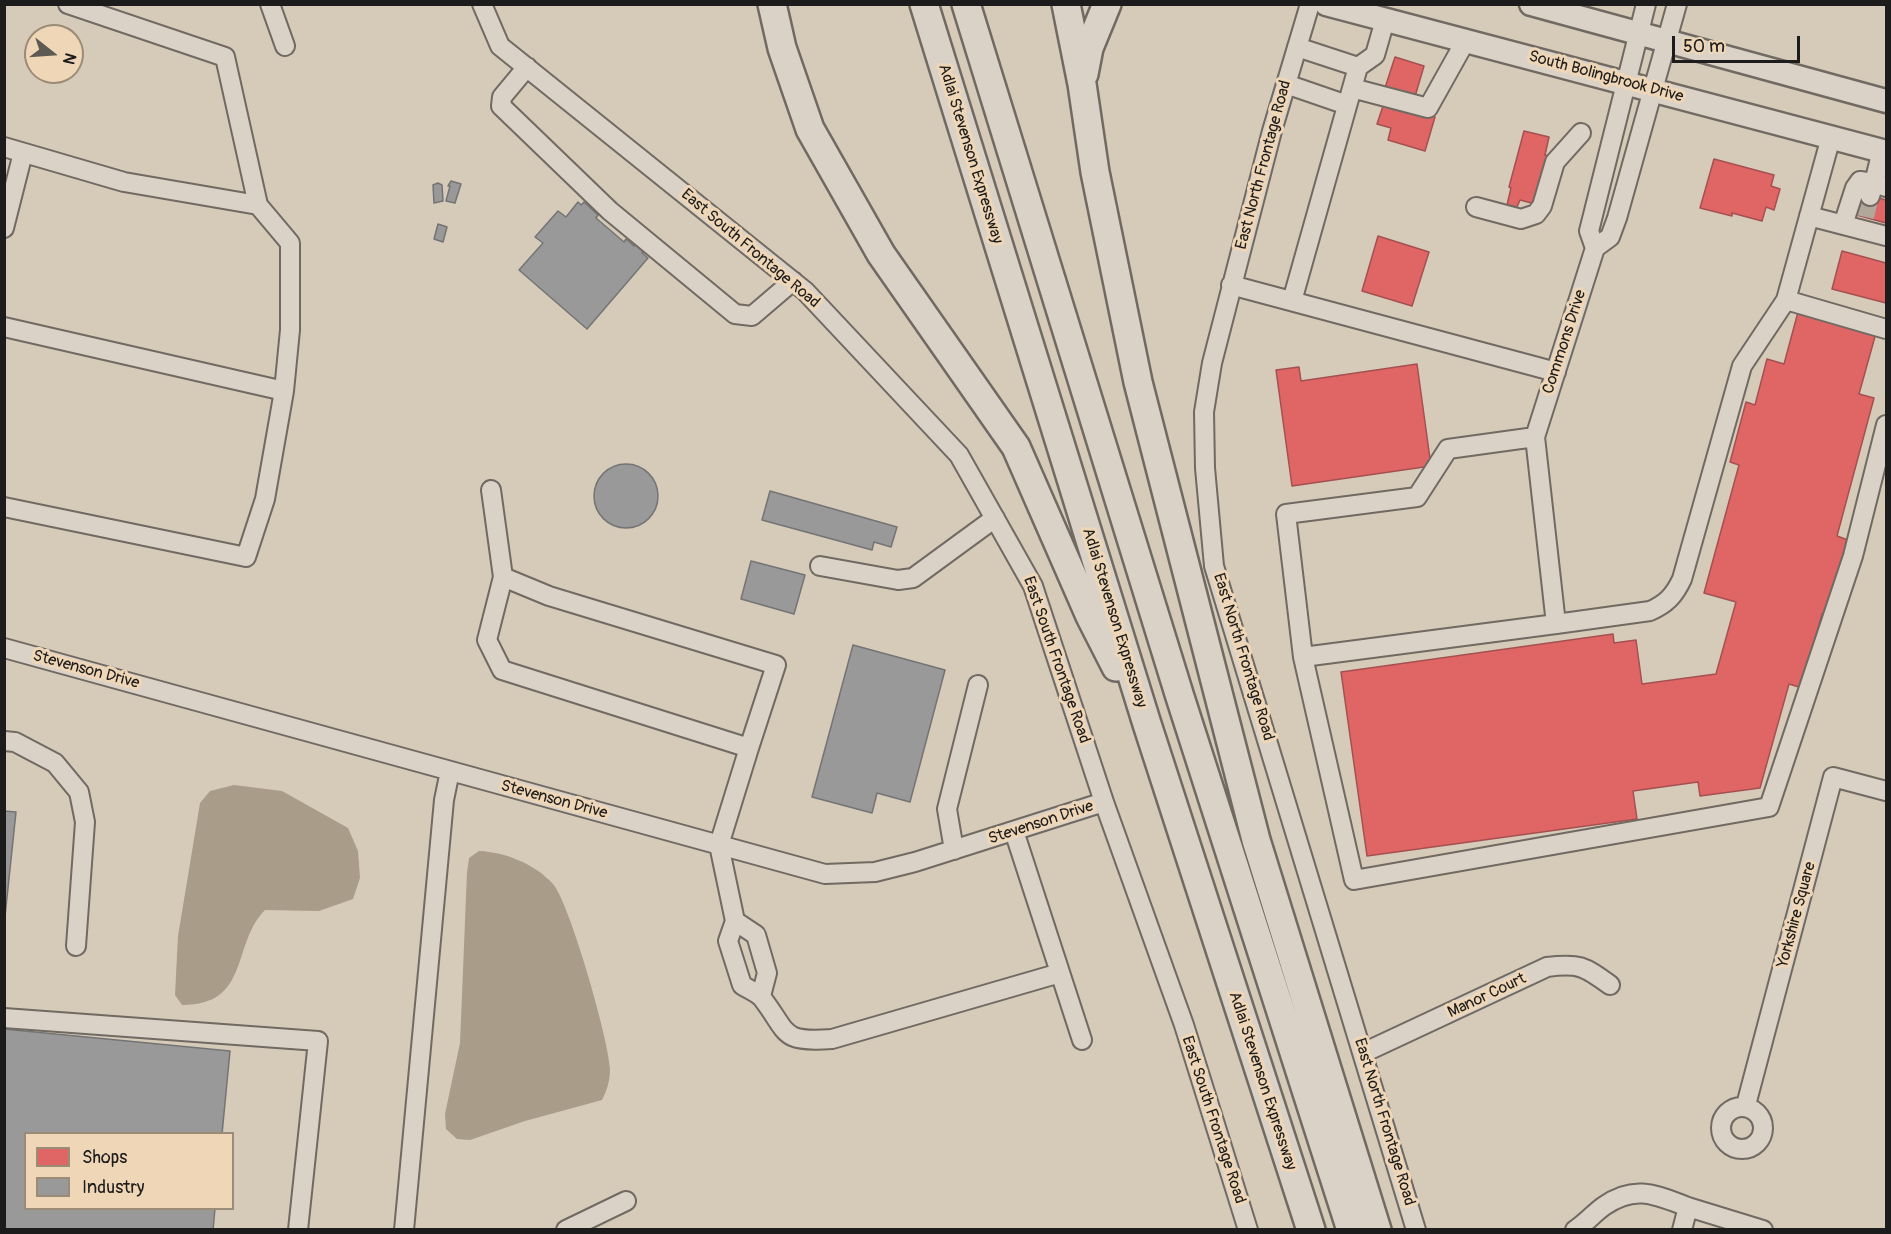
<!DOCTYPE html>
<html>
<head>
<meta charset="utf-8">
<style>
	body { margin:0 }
	#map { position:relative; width:1891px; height:1234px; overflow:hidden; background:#d6cab9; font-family:Pangolin,sans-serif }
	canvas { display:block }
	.frame { position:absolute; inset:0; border:6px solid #1c1c1c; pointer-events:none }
	.legend { position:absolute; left:24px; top:1132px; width:210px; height:78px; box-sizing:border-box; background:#efd6b6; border:2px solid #9b8c78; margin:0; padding:8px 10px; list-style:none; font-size:18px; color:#1c1c1c }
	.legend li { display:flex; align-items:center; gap:12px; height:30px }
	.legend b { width:30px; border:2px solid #9b8c78 }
	.north { position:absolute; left:24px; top:24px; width:60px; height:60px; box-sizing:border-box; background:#efd6b6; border:2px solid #9b8c78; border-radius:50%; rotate:107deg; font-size:16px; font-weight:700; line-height:24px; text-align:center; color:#1c1c1c }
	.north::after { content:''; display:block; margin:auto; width:21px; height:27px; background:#5d5953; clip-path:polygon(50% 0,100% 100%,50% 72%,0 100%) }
	.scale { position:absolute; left:1672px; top:36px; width:128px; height:27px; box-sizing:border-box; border:3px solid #1c1c1c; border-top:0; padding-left:8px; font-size:18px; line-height:21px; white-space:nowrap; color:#1c1c1c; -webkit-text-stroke:4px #efd6b6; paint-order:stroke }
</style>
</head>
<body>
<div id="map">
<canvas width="1891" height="1234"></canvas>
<div class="frame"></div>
<ul class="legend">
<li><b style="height:16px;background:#e06666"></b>Shops</li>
<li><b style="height:16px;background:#999"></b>Industry</li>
</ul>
<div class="north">N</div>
<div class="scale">50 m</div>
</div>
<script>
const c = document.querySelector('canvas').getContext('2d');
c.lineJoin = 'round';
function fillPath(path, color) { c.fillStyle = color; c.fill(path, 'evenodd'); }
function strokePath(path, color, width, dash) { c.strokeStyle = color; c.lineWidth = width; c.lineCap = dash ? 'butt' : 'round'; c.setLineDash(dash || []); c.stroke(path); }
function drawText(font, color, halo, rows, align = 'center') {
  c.font = font + ' Pangolin,sans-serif'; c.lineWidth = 6; c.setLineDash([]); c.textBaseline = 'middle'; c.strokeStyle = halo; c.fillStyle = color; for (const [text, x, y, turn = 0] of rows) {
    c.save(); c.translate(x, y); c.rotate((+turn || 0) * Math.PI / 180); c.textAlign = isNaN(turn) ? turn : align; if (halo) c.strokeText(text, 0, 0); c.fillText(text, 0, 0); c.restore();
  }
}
fillPath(new Path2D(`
	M234,785L282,791L348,828L358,851L360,878L353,899L319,911L265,910C231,944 251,1005 182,1005L175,995L178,936L200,803L210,791Z
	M479,851C505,852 535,864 553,884C570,904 609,1041 610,1069C610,1081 607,1090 602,1100L525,1121L470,1140L457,1139L446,1129L445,1114L460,1043L467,873L469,858Z`), '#a99c89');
const shops = new Path2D(`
	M1395,57L1424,66L1414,100L1384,91Z
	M1384,103L1435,117L1425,151L1388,140L1391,128L1377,124Z
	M1524,131L1549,137L1545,155L1548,156L1535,204L1520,200L1517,207L1507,205L1511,188L1509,187Z
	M1714,159L1774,175L1771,186L1780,189L1774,210L1766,207L1762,221L1732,213V216L1700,208Z
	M1858,193L1886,200V223L1853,214Z
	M1378,236L1429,252L1412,306L1362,291Z
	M1842,251L1886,263V303L1832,289Z
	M1798,312L1876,333L1859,394L1874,398L1837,536L1848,540L1828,615L1822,614L1802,688L1789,684L1760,788L1700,796L1698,782L1633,791L1637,819L1367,856L1341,672L1613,634L1614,643L1636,640L1642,684L1716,674L1736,602L1704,593L1739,465L1730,462L1746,402L1755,405L1767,359L1784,364Z
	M1417,364L1431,466L1292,486L1276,370L1299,367L1301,381Z`);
fillPath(shops, '#e06666');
strokePath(shops, '#a55050', 1.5);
const industry = new Path2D(`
	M451,181L461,184L455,203L446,201L450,186H448Z
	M438,183L442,185L443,201L434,203L433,185Z
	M578,202L581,205L584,202L598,215L596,218L624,242L626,239L634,246L639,241L646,247L642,253L648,258L587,329L519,270L543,243L535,237L558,211L566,217Z
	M438,224L447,227L443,242L434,239Z
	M594 496a32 32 0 1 1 64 0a32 32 0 1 1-64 0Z
	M770,491L897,527L891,547L874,542L872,550L762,520Z
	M751,561L805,575L794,614L741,599Z
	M853,645L945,670L910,802L877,793L872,813L812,797Z
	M4,811L16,812L4,926Z
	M4,1029L230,1051L222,1134H26V1208H215L213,1230H4Z`);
fillPath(industry, '#999');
strokePath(industry, '#747474', 1.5);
strokePath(new Path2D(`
	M1865,217L1870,196`), '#b1a79a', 18, [18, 9]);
const minor = new Path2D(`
	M68,4L225,57L258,205
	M270,4L285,46
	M482,4L500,46L805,291L959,455L1033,586L1104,802L1184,1025L1248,1230
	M1310,4L1272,131L1212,363L1204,412L1205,468L1214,566L1416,1230
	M1297,47L1358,67
	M527,67L502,97L501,106L610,211L735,314L752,316L793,281
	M1286,84L1347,105
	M1352,88L1428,108L1466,40
	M4,147L124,182L258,205L290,243V330L284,391L265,499L246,557L4,507
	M1882,150L1874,183L1886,187
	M1476,207L1521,219L1536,214L1542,206L1555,162L1581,133
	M1809,216L1886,236
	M1843,225L1855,188L1860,181L1874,183L1870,196
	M4,228L23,153
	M1595,248L1589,231L1646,4
	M1231,285L1556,372
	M1786,300L1886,329
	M1292,301L1358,67L1375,55L1385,20
	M4,327L284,391
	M1535,437L1448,449L1417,497L1286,514L1303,657L1556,624L1535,437L1595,248L1610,237L1617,218L1677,4
	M491,490L503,577L487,640L502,670L749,748L719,845L735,921L728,941L742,985C748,989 758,993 762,998C789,1033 780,1043 832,1039L1060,973
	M820,566L898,580L913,578L995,518
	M503,577L549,596L776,665L749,748
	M1556,624L1650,611C1666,604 1674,596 1682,579L1742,366L1786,300L1831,137
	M4,648L825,874L875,872L915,862L1104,802
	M1303,657L1354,880L1769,807L1853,556L1886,425
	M4,741L15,742L55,763L79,792L85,822L76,946
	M1014,831L1082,1040
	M954,850L947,809L978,685
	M735,921L756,935L767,973L761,996
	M4,1018L318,1041L298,1230
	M1363,1053L1547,967C1579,963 1584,966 1610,985
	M1746,1105L1833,777L1886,791
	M1721 1128a21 21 0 1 1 42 0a21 21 0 1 1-42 0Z
	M1688,1207L1763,1230
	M404,1230L444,800L450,771
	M566,1230L626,1201
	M1575,1230C1586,1223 1594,1213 1604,1206C1635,1184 1656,1195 1688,1207L1682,1230`);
const major = new Path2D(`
	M1326,4L1886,152
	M1531,4L1886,101`);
const highway = new Path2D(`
	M772,4L782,48L810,129L881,254L1016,447L1090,616L1116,667
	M924,4L1147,724L1311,1230
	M966,4L1180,697L1351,1230
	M1066,4L1082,84L1095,172L1138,382L1256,840L1377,1230
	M1084,74L1089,48L1107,4`);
strokePath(minor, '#706a63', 22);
strokePath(major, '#706a63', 27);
strokePath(highway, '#706a63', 32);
strokePath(minor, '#dbd2c7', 18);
strokePath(major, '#dbd2c7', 22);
strokePath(highway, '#dbd2c7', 27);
drawText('16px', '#1c1c1c', '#efd6b6', [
	["South Bolingbrook Drive",1606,77,15],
	["Adlai Stevenson Expressway",970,154,73],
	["East North Frontage Road",1264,165,-75],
	["East South Frontage Road",750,249,40],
	["Commons Drive",1565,342,-72],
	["Adlai Stevenson Expressway",1114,618,73],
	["East North Frontage Road",1243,657,73],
	["East South Frontage Road",1056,660,71],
	["Stevenson Drive",86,670,15],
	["Stevenson Drive",554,800,15],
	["Stevenson Drive",1041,823,-18],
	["Yorkshire Square",1797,915,-75],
	["Manor Court",1487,996,-25],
	["Adlai Stevenson Expressway",1262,1081,72],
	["East South Frontage Road",1213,1120,72],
	["East North Frontage Road",1384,1122,73]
]);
</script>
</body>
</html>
